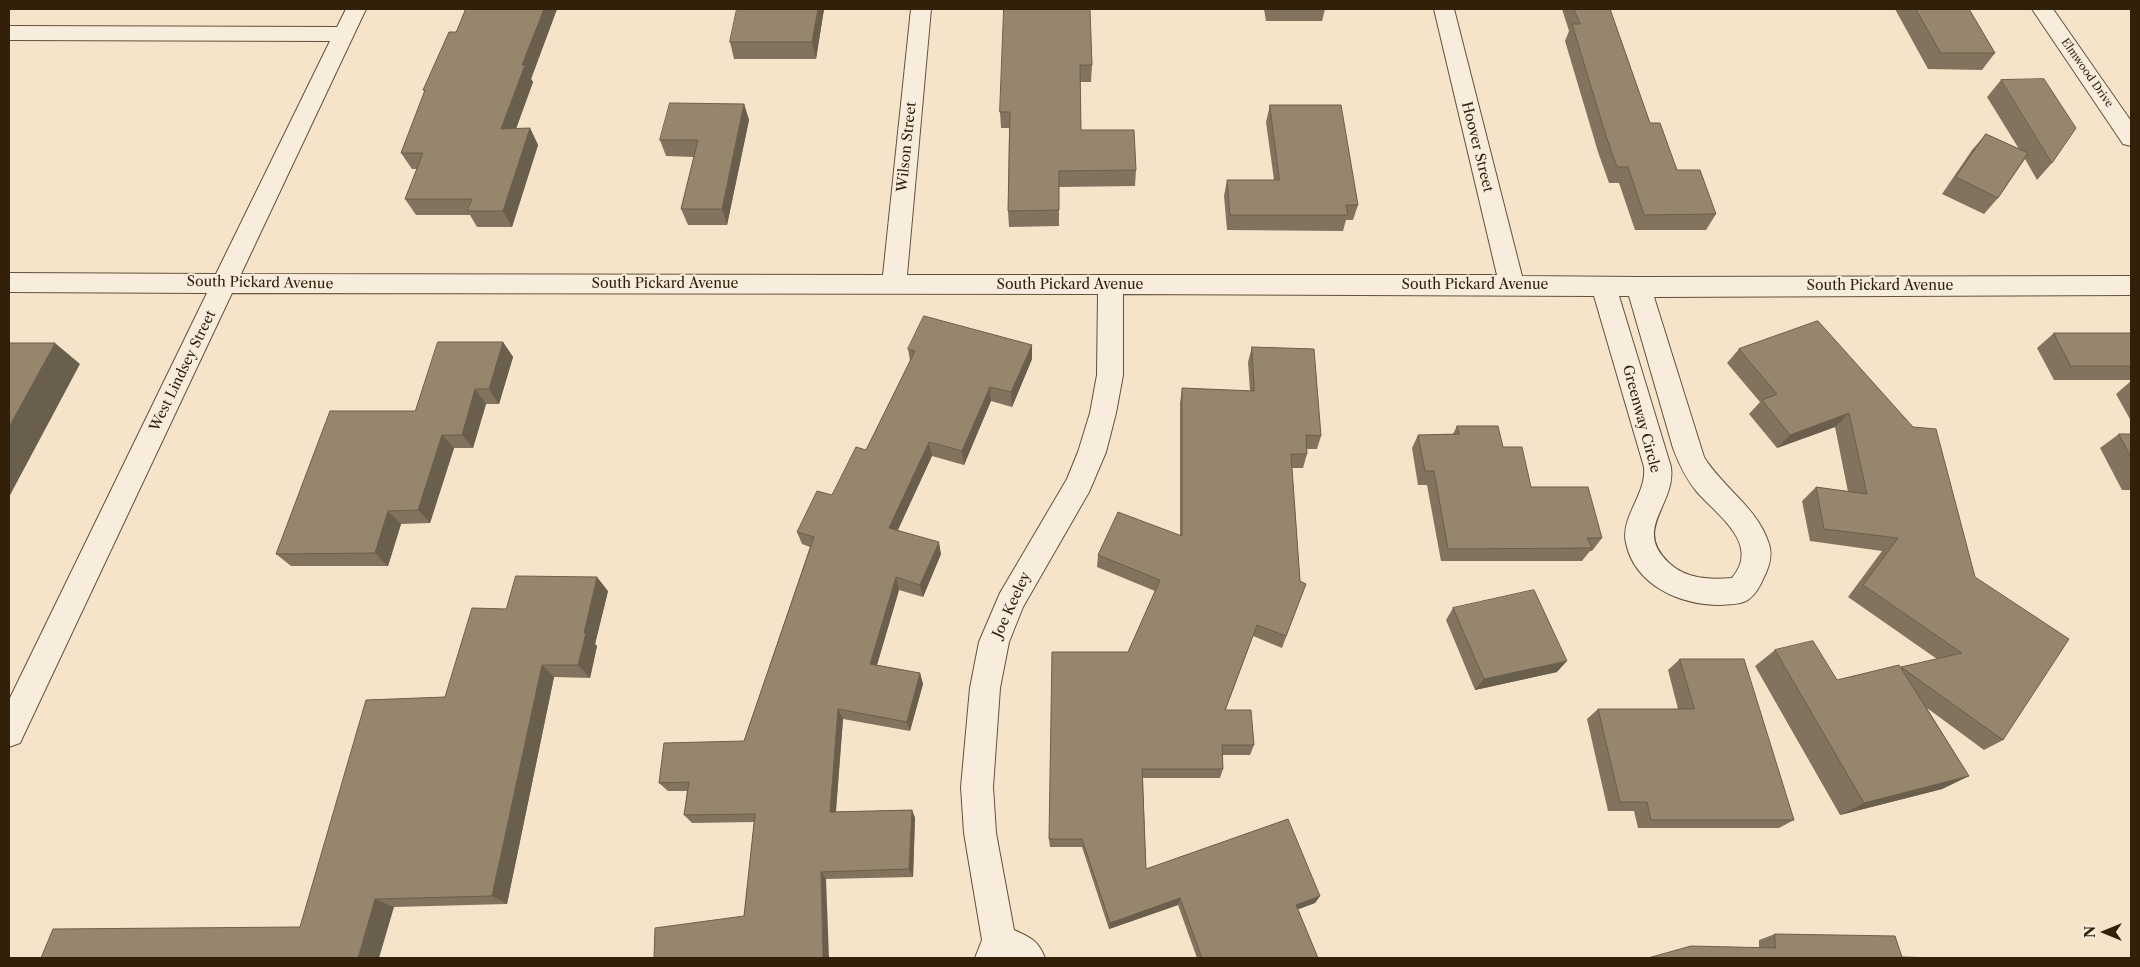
<!DOCTYPE html>
<html>
<head>
<meta charset="utf-8">
<style>
	body { margin:0 }
	#map { position:relative; width:2140px; height:967px; overflow:hidden; background:#f5e4ca; font-family:"Libre Caslon Text",serif }
	canvas { display:block }
	.frame { position:absolute; inset:0; border:10px solid #32200a; pointer-events:none }
	.north { position:absolute; left:2080px; top:907px; width:50px; height:50px; -webkit-text-stroke:4px #f8eddd; paint-order:stroke; rotate:270deg; font-size:14px; font-weight:700; line-height:20px; text-align:center; color:#32200a }
	.north::after { content:''; display:block; margin:auto; width:18px; height:22px; background:#32200a; clip-path:polygon(50% 0,100% 100%,50% 72%,0 100%) }
</style>
</head>
<body>
<div id="map">
<canvas width="2140" height="967"></canvas>
<div class="frame"></div>
<div class="north">N</div>
</div>
<script>
const c = document.querySelector('canvas').getContext('2d');
c.lineJoin = 'round';
function strokePath(path, color, width, dash) { c.strokeStyle = color; c.lineWidth = width; c.lineCap = dash ? 'butt' : 'round'; c.setLineDash(dash || []); c.stroke(path); }
function fillPath(path, color) { c.fillStyle = color; c.fill(path, 'evenodd'); }
function drawText(font, color, halo, rows, align = 'center') {
  c.font = font + ' "Libre Caslon Text",serif'; c.lineWidth = 4; c.setLineDash([]); c.textBaseline = 'middle'; c.strokeStyle = halo; c.fillStyle = color; for (const [text, x, y, turn = 0] of rows) {
    c.save(); c.translate(x, y); c.rotate((+turn || 0) * Math.PI / 180); c.textAlign = isNaN(turn) ? turn : align; if (halo) c.strokeText(text, 0, 0); c.fillText(text, 0, 0); c.restore();
  }
}
const minor = new Path2D(`
	M346,9H366L241,274L883,275L911,9H931L907,275H1497L1434,9H1454L1522,276L1639,277L2131,276V295L1654,297L1704,457C1723,488 1758,508 1769,544C1773,556 1769,567 1764,577C1761,584 1756,594 1749,599C1742,605 1729,604 1720,605C1681,605 1635,586 1626,543C1620,517 1647,494 1644,467L1594,296L1123,294V375L1116,413L1106,452L1089,492L1023,607L1009,642L1000,688L993,787L996,833L1014,930C1031,938 1038,940 1045,958H975L982,940L964,833L961,787L970,688L979,642L1000,593L1067,479L1078,452L1090,413L1097,375L1098,294L232,293L20,743L9,747V700L207,293L9,292V273L216,274L330,41L9,40V26L337,27ZM1619,296H1629L1673,448C1679,464 1686,479 1697,492C1718,516 1761,544 1732,578C1710,580 1686,579 1669,563C1632,528 1676,506 1671,467Z
	M2032,9H2053L2131,121V146L2123,144Z`);
strokePath(minor, '#63513a', 2);
fillPath(minor, '#f8eddd');
fillPath(new Path2D(`
	M466,9H557L531,79L533,82L516,129L530,128L538,145L512,227H477L470,215H416L405,199L417,169H412L401,153L425,92L423,90L456,32Z
	M824,9L816,59H734L730,42Z
	M1004,9L1092,65L1091,82H1080L1081,130L1136,170L1135,186L1059,187V226L1009,227L1008,211L1009,128H1001L1000,112Z
	M1264,9H1325L1322,21H1266Z
	M1562,9H1610L1650,123L1677,170L1716,214L1706,230H1635L1619,183H1609L1598,152L1565,41L1569,31Z
	M1895,9H1969L1995,53L1982,70L1928,69Z
	M2001,80L2052,163L2037,180L2025,159L1998,198L1984,214L1942,194L1972,150L1986,134L2019,149L1987,97Z
	M744,104L749,120L727,225H688L681,209L694,157L666,156L660,140Z
	M1270,105L1358,205L1353,220H1346L1343,231L1227,230L1224,196L1227,180H1274L1266,122Z
	M1818,321L2003,740L1984,750L1927,708L1969,776L1942,789L1840,815L1755,666L1775,650L1837,680L1901,668L1937,659L1848,597L1882,551L1810,541L1802,501L1816,487L1848,492L1835,427L1777,448L1749,414L1760,402L1727,363L1739,349Z
	M2054,333H2131V380H2054L2037,348Z
	M503,342L513,357L499,404H486L473,448H454L430,523L401,524L388,566H291L276,554L415,411Z
	M1032,345V359L1012,407L991,401L964,465L932,456L898,530L941,554L923,597L899,590L877,665L920,673L923,684L910,731L843,719L836,812L912,810L915,818L913,877L826,879L744,916L754,822L692,823L684,815L687,791H668L659,783L744,741L810,547L802,544L797,532L832,495L866,450L910,361L908,349Z
	M1252,347L1321,436L1317,449H1307V454L1303,468H1292L1300,581L1306,584L1282,648L1253,636L1225,710L1254,745L1250,755H1223V769L1220,778H1143L1146,869L1320,896L1315,903L1298,909L1318,958H1197L1178,905L1109,929L1082,847H1050L1049,839L1128,652L1155,591L1097,567L1098,555L1180,536V403L1182,388L1250,391L1248,362Z
	M2131,381V421L2116,394Z
	M1457,426L1503,447L1531,487L1602,538L1592,551H1590L1582,561H1441L1427,485H1418L1412,448L1418,435L1453,434Z
	M2119,434H2131V490H2122L2100,448Z
	M608,591L595,644L597,646L590,678L554,677L507,904L394,907L300,927L445,697L506,609Z
	M1453,608L1557,672L1475,690L1446,620Z
	M1680,659L1794,820L1779,828H1638L1634,811H1608L1587,719L1598,709H1678L1668,670Z
	M1775,934L1902,957L1759,948V940Z`), '#82735f');
fillPath(new Path2D(`
	M544,9H557L531,79L533,82L510,145L501,129L522,65Z
	M818,9H824L816,59L812,42Z
	M744,104L749,120L727,225L722,209Z
	M530,128L538,145L512,227L503,211Z
	M503,342L513,357L499,404L489,389Z
	M55,343L80,364L9,497V427Z
	M1032,345V359L1012,407L1011,392Z
	M990,387L991,401L964,465L962,451Z
	M475,389L486,404L473,448L462,435Z
	M1849,413L1835,427L1777,448L1790,435Z
	M442,435L454,448L430,523L418,510Z
	M929,442L932,456L893,540L889,528Z
	M388,511L401,524L388,566L375,553Z
	M939,542L941,554L923,597L920,585Z
	M597,577L608,591L595,644L597,646L590,678L578,665L584,633Z
	M896,577L899,590L874,675L870,664Z
	M1257,625L1253,636L1222,720L1225,710Z
	M1567,661L1557,672L1475,690L1484,679Z
	M542,665L554,677L507,904L492,896Z
	M920,673L923,684L910,731L907,722Z
	M838,709L843,719L835,820L830,812Z
	M1969,776L1942,789L1840,815L1864,803Z
	M912,810L915,818L913,877L909,869Z
	M821,872L826,879L829,958H823Z
	M1320,896L1315,903L1291,912L1296,905Z
	M1180,898L1178,905L1109,929L1110,923Z
	M375,899L394,907L379,958H358Z`), '#6a5e4d');
const building = new Path2D(`
	M466,9H544L522,65H525L501,129L530,128L503,211H467L472,199H405L423,153H401L425,90H423L449,32H456Z
	M737,9H818L812,42H730Z
	M1004,9H1090L1092,65H1080L1081,130H1134L1136,170L1059,171V210L1008,211L1010,112H1000Z
	M1574,9H1610L1650,123H1660L1677,170H1700L1716,214L1644,215L1628,167H1617L1606,136L1572,24H1580Z
	M1916,9H1969L1995,53H1941Z
	M2044,79L2076,128L2052,163L2001,80Z
	M670,103L744,104L722,209H681L698,140H660Z
	M1270,105H1341L1358,205H1346L1348,215H1230L1227,180H1279Z
	M1986,134L2028,153L1998,198L1956,177Z
	M924,316L1032,345L1011,392L990,387L962,451L929,442L889,528L939,542L920,585L896,577L870,664L920,673L907,722L838,709L830,812L912,810L909,869L821,872L823,958H654L655,928L744,916L755,814L684,815L689,782L659,783L664,743L744,741L814,537L797,532L817,491L832,495L856,447L866,450L915,351L908,349Z
	M1818,321L1913,427L1936,429L1975,577L2069,639L2003,740L1901,667L1962,653L1863,585L1898,538L1824,529L1816,487L1867,494L1849,413L1790,435L1762,400L1777,394L1739,349Z
	M2054,333H2131V366H2071Z
	M438,342H503L489,389H475L462,435H442L418,510L388,511L375,553L276,554L330,411H415Z
	M9,343H55L9,427Z
	M1252,347L1314,349L1321,436L1306,435L1307,454H1291L1300,581L1306,584L1286,636L1257,625L1225,710H1251L1254,745H1222L1223,769H1142L1146,869L1288,819L1320,896L1296,905L1318,958H1202L1180,898L1110,923L1082,839H1049L1052,652H1128L1160,580L1098,555L1118,512L1182,536V388L1254,391Z
	M1457,426H1498L1503,447H1522L1531,487H1588L1602,538H1587L1592,548L1448,549L1434,471H1425L1418,435L1459,434Z
	M2119,434H2131V457Z
	M516,576L597,577L584,633H586L578,665H542L492,896L375,899L358,958H41L53,929L300,927L366,700L445,697L472,608L506,609Z
	M1534,590L1567,661L1484,679L1453,608Z
	M1813,641L1837,680L1899,665L1969,776L1864,803L1775,650Z
	M1680,659H1744L1794,820H1651L1647,802H1620L1598,709H1694Z
	M1775,934L1895,936L1902,957L1940,958H1648L1691,946L1775,948Z`);
fillPath(building, '#97866e');
strokePath(building, '#6a5e4d', 1);
drawText('11px', '#32200a', '#f8eddd', [
	["Elmwood Drive",2087,73,55]
]);
drawText('14px', '#32200a', '#f8eddd', [
	["Wilson Street",907,147,-84],
	["Hoover Street",1477,147,76],
	["South Pickard Avenue",260,283,1],
	["South Pickard Avenue",665,284],
	["South Pickard Avenue",1070,285],
	["South Pickard Avenue",1475,285],
	["South Pickard Avenue",1880,286],
	["West Lindsey Street",183,371,-64],
	["Greenway Circle",1641,419,75],
	["Joe Keeley",1012,605,-65]
]);
</script>
</body>
</html>
